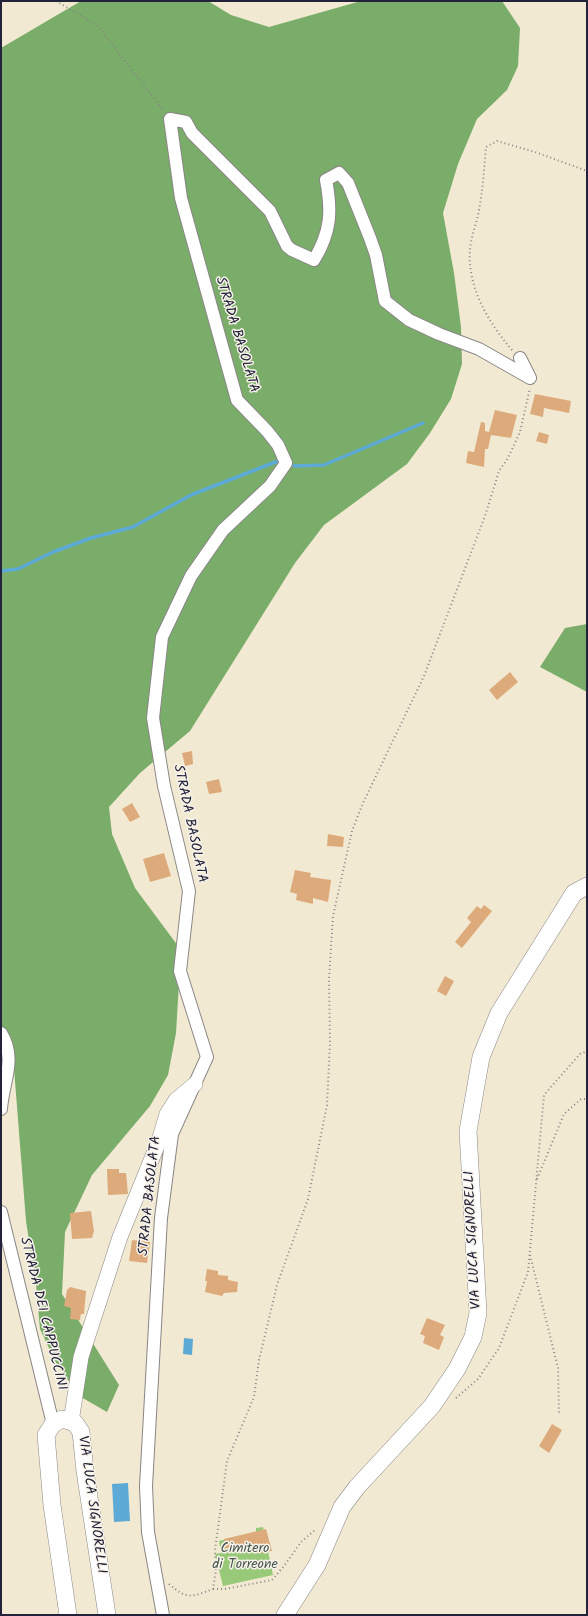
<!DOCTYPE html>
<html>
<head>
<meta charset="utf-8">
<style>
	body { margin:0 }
	#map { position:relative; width:588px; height:1616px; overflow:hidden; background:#f2e9d2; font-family:Kalam,sans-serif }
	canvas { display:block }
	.frame { position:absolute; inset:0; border:2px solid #22223b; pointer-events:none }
</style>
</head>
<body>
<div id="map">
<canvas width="588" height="1616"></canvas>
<div class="frame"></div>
</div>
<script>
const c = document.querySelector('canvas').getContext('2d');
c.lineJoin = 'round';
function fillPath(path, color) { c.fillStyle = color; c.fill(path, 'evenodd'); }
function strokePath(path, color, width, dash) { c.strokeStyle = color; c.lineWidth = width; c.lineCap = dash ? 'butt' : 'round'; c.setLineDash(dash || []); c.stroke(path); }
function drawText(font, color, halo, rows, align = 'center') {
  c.font = font + ' Kalam,sans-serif'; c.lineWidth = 3; c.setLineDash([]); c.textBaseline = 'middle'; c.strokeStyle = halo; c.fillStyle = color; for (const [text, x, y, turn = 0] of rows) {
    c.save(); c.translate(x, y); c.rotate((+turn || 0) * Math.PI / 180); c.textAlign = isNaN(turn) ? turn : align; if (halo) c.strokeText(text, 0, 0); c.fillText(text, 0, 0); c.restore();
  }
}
fillPath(new Path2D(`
	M263,1527L273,1575L223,1586L215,1554L221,1553L219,1541L256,1532V1528Z`), '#97c979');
fillPath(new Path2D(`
	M81,1H208L231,15L269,27L361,1H502L520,28L518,66L507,90L477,119L458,164L443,213L454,273L461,327L462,364L451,399L430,433L407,464L324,525L295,563L190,731L140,773L109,807L112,834L135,888L181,950L176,1033L168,1075L150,1106L92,1175L65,1232L62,1294L119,1385L107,1412L81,1397L58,1367L40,1329L36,1284L26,1221L12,1043L1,1034V48Z
	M587,624V692L540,667L565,628Z`), '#79ad69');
fillPath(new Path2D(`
	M184,1338L193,1339L192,1355L183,1354Z
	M128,1483L130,1521L114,1522L112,1484Z`), '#5caad5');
strokePath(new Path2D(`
	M288,463L295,466L324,465L423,423
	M1,571L18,569L53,552L91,538L133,527L191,495L278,461L282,462`), '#5caad5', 3.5);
fillPath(new Path2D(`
	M535,394L571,401L569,413L544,408L543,417L530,414Z
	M495,410L517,415L511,438L491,435L488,449H485L484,467L466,463L468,451L474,452L481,422L485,423V431L489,432Z
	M539,432L549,435L547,444L536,441Z
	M510,672L518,682L497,700L489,690Z
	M192,751L193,764L185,766L182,753Z
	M219,779L222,792L209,794L206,782Z
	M132,803L140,817L130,822L122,809Z
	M328,834L344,837L343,847L327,846Z
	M164,853L171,876L150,882L143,859Z
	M295,870L311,873L310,877L331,880L328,902L313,898V904L296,900L297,894L290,892Z
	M484,905L492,911L462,948L455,942L471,922L467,918L477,906L481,909Z
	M445,976L454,981L446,996L437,991Z
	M107,1169H119V1173H126L128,1194L108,1195Z
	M91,1211L94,1231L92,1238L72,1239L70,1213Z
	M132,1240L150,1242L147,1263L129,1261Z
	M207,1269L218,1271V1275L228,1276V1280L238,1282L237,1292L224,1293L222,1296L205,1292L207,1281H205Z
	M70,1287L86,1291L84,1314H81L80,1320L70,1319L71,1308L64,1306L67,1290Z
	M427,1318L445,1325L440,1335L444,1337L439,1350L423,1343L425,1336L420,1334Z
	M552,1424L562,1430L549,1453L539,1446Z
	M266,1529L272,1551L261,1553L258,1544L225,1552L224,1539Z`), '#ddab7b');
const minor = new Path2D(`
	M1,1033C17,1059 3,1081 1,1109
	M1,1212L53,1424
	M163,1615L148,1532L146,1486L161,1218L172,1134L207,1057L180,971L189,891L164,786L153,718L162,637L191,576L223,530L270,486L286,463L278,445L267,431L237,400L181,198L170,119L186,122L192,133L270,211L287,246L292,250L314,260C331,232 332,211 326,180L339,173L348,183L370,238L376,255L385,301L409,320L439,334L479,349L530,378L520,358`);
const tertiary = new Path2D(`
	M71,1422L81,1357L120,1237L159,1141L167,1114L176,1100L195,1084`);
const secondary = new Path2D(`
	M68,1615L52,1505L46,1435L53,1424L62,1419L75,1423L81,1432L85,1471L107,1615
	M285,1615L317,1565L342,1507L357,1487L432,1406L457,1369L473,1337L478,1313L468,1131L481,1057L499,1013L574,893L587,886`);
strokePath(minor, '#8a8686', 14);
strokePath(tertiary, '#8a8686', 16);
strokePath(secondary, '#8a8686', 18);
strokePath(new Path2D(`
	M56,1L98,26L163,110
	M512,350C488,322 467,287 470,249C471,236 477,223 479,210C483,189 484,168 486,147L497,141L535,152L587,171
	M586,407H587
	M537,1179L564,1114L581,1099H587
	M530,1255L558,1368L559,1413
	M456,1398L478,1379L499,1348L528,1272L544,1095L580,1054L587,1051
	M169,1584C187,1600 192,1597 213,1589L216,1570L215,1550L227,1461L254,1397L259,1360L277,1285L308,1199L327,1105L330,1043L329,979L333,916L352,831L363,803L424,676L485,516L499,471L508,458L520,432L530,388
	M213,1589H225L272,1580L284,1566L301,1542L316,1529`), '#8a8686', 2, [1, 3]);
strokePath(minor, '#fff', 12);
strokePath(tertiary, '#fff', 15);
strokePath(secondary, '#fff', 17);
drawText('14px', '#22223b', '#f7f3e8', [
	["STRADA BASOLATA",236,335,73],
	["STRADA BASOLATA",189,824,78],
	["STRADA BASOLATA",151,1196,-84],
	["VIA LUCA SIGNORELLI",474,1240,-93],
	["STRADA DEI CAPPUCCINI",42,1314,76],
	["VIA LUCA SIGNORELLI",91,1505,82]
]);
drawText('14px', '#45544e', '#f7f3e8', [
	["Cimitero",245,1550],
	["di Torreone",245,1566]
]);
</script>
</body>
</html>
